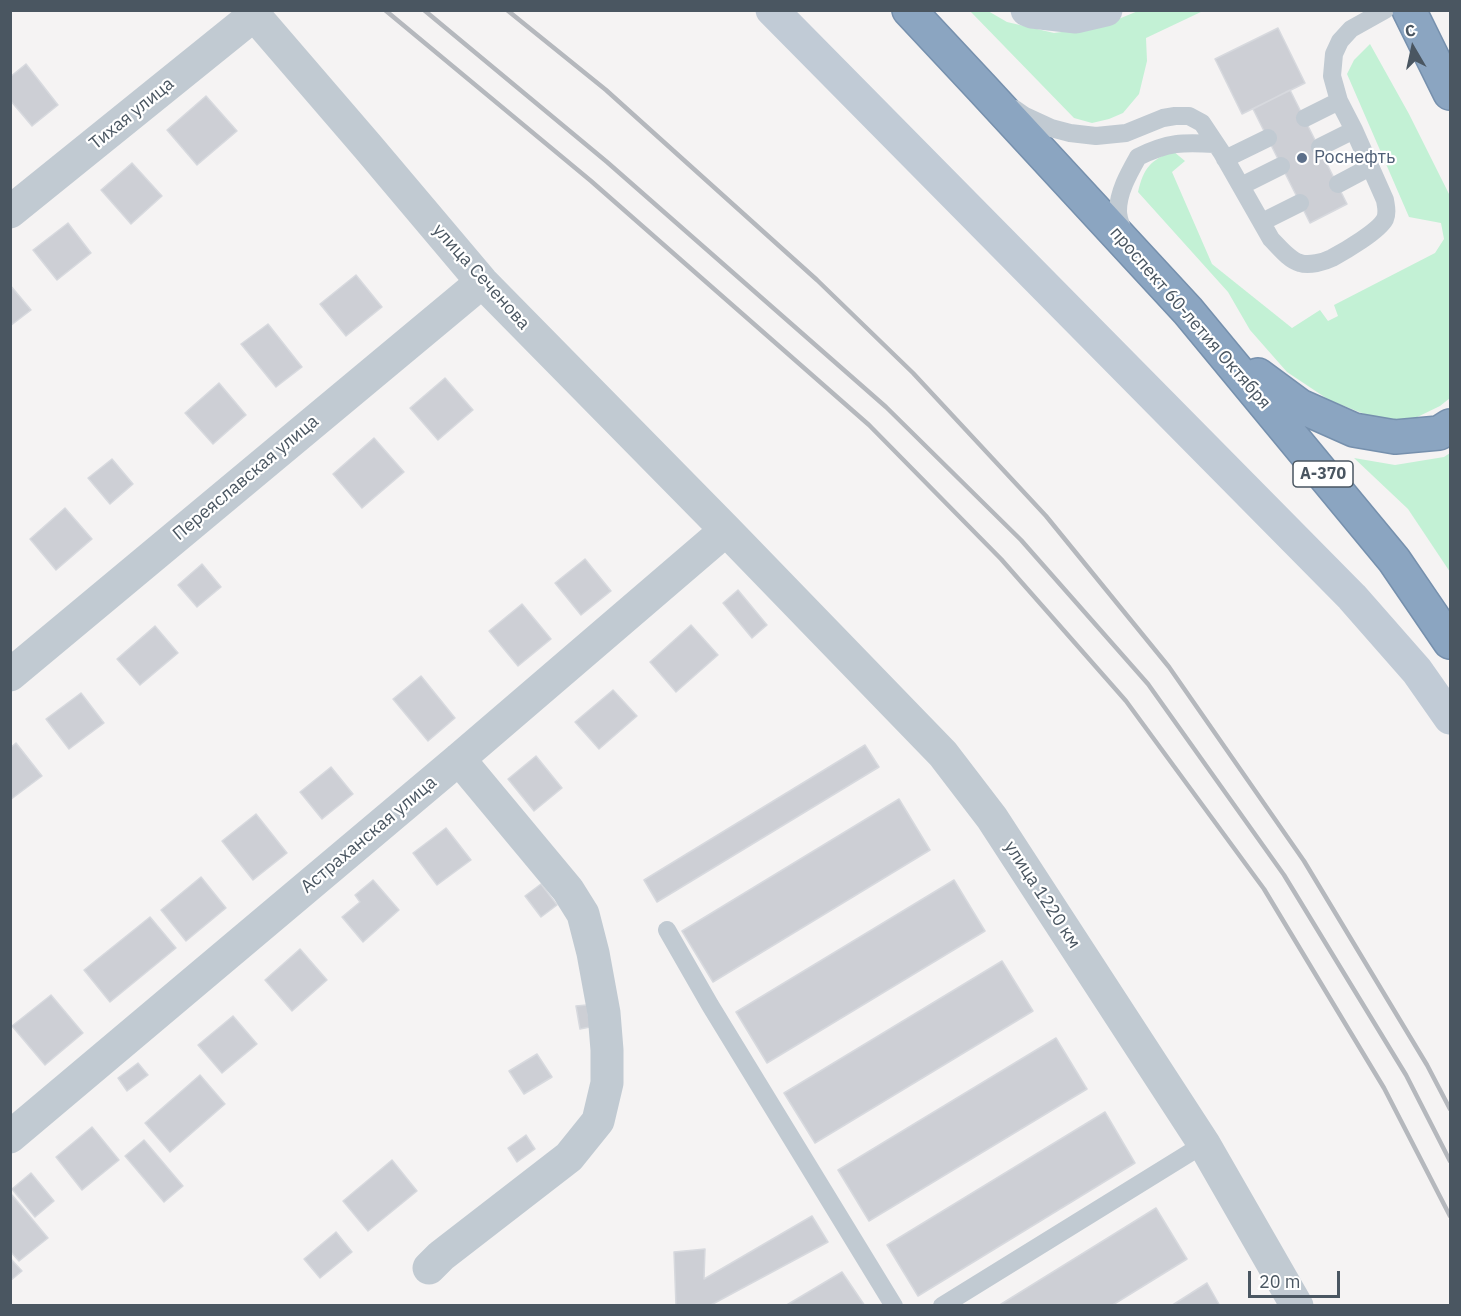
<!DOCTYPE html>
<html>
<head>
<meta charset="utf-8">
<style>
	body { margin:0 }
	#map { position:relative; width:1461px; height:1316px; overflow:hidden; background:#f5f3f3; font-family:"IBM Plex Sans",sans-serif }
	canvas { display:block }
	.frame { position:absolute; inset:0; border:12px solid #4a5661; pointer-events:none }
	.north { position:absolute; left:1383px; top:18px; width:60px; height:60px; -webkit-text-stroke:4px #fff; paint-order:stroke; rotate:351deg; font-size:16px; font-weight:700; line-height:24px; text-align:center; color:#4a5661 }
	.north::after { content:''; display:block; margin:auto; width:21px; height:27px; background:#4a5661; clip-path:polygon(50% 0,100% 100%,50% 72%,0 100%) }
	.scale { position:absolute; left:1248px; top:1271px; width:92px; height:27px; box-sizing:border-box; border:3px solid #4a5661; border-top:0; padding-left:8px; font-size:18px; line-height:21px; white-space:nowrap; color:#4a5661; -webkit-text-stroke:4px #fff; paint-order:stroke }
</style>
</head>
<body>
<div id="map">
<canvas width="1461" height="1316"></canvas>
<div class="frame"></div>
<div class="north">С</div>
<div class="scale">20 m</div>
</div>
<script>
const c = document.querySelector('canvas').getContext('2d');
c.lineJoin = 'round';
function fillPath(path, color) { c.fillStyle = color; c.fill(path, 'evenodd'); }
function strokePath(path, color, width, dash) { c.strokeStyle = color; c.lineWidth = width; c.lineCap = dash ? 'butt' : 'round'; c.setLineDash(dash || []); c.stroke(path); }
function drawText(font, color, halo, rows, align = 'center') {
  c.font = font + ' "IBM Plex Sans",sans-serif'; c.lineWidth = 4.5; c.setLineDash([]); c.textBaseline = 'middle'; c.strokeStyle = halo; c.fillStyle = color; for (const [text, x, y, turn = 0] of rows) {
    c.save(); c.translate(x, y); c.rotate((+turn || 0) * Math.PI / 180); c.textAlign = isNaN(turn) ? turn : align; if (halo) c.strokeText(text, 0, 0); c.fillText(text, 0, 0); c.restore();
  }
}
fillPath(new Path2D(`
	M970,11H988L1007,22L1054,33L1099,27L1138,11H1203L1146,38L1147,61L1139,94L1123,113L1109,119L1092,123L1074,118Z
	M1370,44L1409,114L1450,196V398L1440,406L1409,421L1377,419L1329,400L1287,372L1250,330L1228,292L1138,192C1144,167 1150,161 1173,151L1185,161L1172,172L1212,264L1292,328L1320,310L1328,321L1338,316L1334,305L1435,253L1444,239L1441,223L1409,217L1347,74L1354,60Z
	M1450,453V572L1408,509L1354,458L1395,465L1444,457Z`), '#c3f1d5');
const building = new Path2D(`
	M1278,28L1305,83L1242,114L1215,59Z
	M26,64L58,105L32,126L10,100V77Z
	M1290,90L1347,204L1310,223L1253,109Z
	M206,96L237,131L197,165L167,130Z
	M132,163L162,196L131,224L101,190Z
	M68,223L91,253L57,280L33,250Z
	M356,275L382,307L346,336L320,304Z
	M10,285L31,310L10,326Z
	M268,324L302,367L276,387L241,344Z
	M445,378L473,410L438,440L410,408Z
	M219,383L246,415L213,444L185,413Z
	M374,438L404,472L362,508L333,474Z
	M112,459L133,484L110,504L88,478Z
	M65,508L92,539L56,570L30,539Z
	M585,559L611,591L581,615L555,583Z
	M202,564L221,587L197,607L178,585Z
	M738,590L767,625L752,638L723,603Z
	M522,604L551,639L518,666L489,631Z
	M691,625L718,655L676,692L650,662Z
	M155,626L178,653L140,685L117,659Z
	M421,676L455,718L428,741L393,699Z
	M613,690L637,716L599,749L575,722Z
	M81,693L104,723L69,749L46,719Z
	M16,743L42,776L10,800V748Z
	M865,745L879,767L657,902L644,880Z
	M536,756L562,788L534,811L508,779Z
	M331,767L353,794L322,819L300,792Z
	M899,799L930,850L713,982L682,931Z
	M256,814L287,853L253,880L222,841Z
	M446,828L471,860L437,885L413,853Z
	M201,877L226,908L186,941L161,910Z
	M373,880L399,910L363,942L342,917L360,902L355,895Z
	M954,880L985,931L767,1063L736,1012Z
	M541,884L557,905L541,917L525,896Z
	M150,917L176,948L110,1002L84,970Z
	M300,949L327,980L292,1011L265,980Z
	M1002,961L1033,1011L815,1143L784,1093Z
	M51,995L83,1033L45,1065L12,1026Z
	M587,1005L590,1027L580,1029L576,1006Z
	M233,1016L257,1044L222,1073L198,1045Z
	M1056,1038L1087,1089L869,1221L838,1170Z
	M537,1054L552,1077L524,1094L509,1071Z
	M138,1063L148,1075L127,1091L118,1078Z
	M200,1075L225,1104L170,1152L145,1123Z
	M1105,1112L1135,1163L918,1296L887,1245Z
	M92,1127L119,1160L82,1190L56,1157Z
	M526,1135L535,1149L517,1162L508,1148Z
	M144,1140L183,1186L164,1202L125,1156Z
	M392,1160L417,1191L368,1231L343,1201Z
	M31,1173L54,1201L35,1217L12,1189Z
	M12,1195L48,1238L19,1261L10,1251V1197Z
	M1156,1208L1187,1259L1111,1306H998Z
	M812,1216L828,1242L709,1306H676L674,1252L705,1249L704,1279Z
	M336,1232L352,1252L320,1278L304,1259Z
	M10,1258L22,1271L10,1281Z
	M842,1272L865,1306H785Z
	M1207,1283L1220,1306H1171Z`);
fillPath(building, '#cdcfd5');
strokePath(building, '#d7d9de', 1.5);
const highway = new Path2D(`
	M909,10L981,87L1188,311L1394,560L1450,642
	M1409,10L1450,93
	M1258,375L1300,406L1354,430L1395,437L1439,433L1450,426`);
strokePath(highway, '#7690ad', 36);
strokePath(new Path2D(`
	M1015,109L1025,116L1051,128L1070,133L1096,136L1126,133L1163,118L1175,116H1189L1202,123L1222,153L1271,239C1279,247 1289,260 1300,263C1309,266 1324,262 1332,258C1345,251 1379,231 1385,219C1388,212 1386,207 1385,200L1354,130L1339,101L1332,76L1334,54L1340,41L1351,29L1385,10
	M1305,118L1339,101
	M1320,147L1354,130
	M1225,159L1268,138
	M1338,184L1370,167
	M1241,186L1281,166
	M1262,222L1300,203
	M1124,235C1122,227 1118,219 1118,211C1118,192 1129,173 1138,157C1168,142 1183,142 1215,144
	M667,930L710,1005L894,1306
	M942,1306L1204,1144`), '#c1cad2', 18);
strokePath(new Path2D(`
	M250,10L368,147L482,282L726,530L943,754L992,818L1204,1144L1297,1306
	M10,212L254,15
	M10,675L482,282
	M10,1137L459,759L726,530
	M429,1268L441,1256L569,1157L598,1121L607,1083V1050L604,1013L593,953L583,914L568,890L459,759`), '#c1cad2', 33);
strokePath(new Path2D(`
	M772,10L1352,597L1417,671L1450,718
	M1027,10L1032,12L1076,17L1106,10`), '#c1cbd6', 33);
strokePath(highway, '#8ba5c1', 33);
strokePath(new Path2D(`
	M385,10L591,181L869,425L1001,559L1126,701L1264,889L1384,1088L1450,1216
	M424,10L607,162L886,407L1021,540L1148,684L1284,875L1406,1075L1450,1161
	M507,10L606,90L817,280L913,373L1046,516L1169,667L1304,861L1427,1065L1450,1109`), '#b5b8bd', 4.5);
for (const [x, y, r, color] of [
	[1302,158,6,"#5c6f8a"]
]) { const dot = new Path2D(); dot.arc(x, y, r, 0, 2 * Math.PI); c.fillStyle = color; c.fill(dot); strokePath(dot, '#fff', 2); }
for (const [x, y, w] of [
	[1323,474,60]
]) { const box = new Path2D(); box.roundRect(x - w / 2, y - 13, w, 26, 4.5); c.fillStyle = '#fff'; c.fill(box); strokePath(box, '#4a5661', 1.5); }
drawText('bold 16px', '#4a5661', null, [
	["А-370",1323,474]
]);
drawText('18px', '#4a5661', '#fff', [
	["Тихая улица",132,114,-39],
	["улица Сеченова",481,277,48],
	["проспект 60-летия Октября",1190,318,49],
	["Переяславская улица",246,478,-40],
	["Астраханская улица",369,835,-40],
	["улица 1220 км",1042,895,57]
]);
drawText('18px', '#4e5e75', '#fff', [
	["Роснефть",1314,158]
], 'left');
</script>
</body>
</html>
